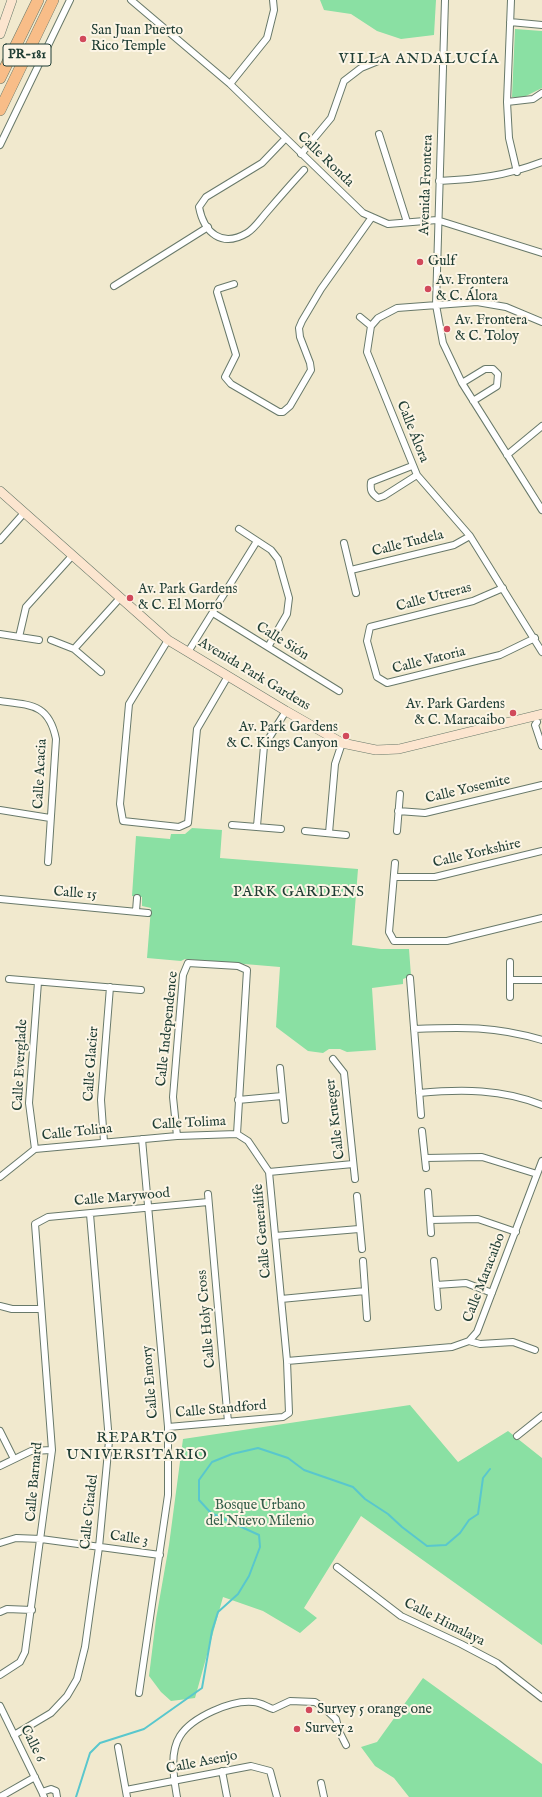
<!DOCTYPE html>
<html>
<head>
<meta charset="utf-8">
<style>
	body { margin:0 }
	canvas { display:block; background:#f1e9ce }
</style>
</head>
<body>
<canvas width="542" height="1797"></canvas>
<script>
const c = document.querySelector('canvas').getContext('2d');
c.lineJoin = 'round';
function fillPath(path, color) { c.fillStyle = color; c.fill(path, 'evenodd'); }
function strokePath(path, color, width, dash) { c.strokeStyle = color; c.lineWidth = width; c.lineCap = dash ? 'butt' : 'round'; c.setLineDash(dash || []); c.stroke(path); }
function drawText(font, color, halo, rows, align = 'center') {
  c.font = font + ' "IM FELL English",serif'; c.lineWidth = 4; c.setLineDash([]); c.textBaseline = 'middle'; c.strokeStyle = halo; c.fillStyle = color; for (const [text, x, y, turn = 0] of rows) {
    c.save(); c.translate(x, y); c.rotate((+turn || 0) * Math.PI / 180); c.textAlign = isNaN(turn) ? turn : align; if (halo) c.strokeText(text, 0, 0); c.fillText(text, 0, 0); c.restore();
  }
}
fillPath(new Path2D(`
	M320,0H436L434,35L401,39L377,31L351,14L324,10Z
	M515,29L542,31V88L524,97H512Z
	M192,828L222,830L220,858L358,869L352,945L381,949H409L411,976L403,979V984L372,988L376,1050L347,1052L340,1049H329L323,1053L308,1051L276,1027L280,967L185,959L181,961L147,958L151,908L142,906V897L132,896L136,836L170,839L171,834H185Z
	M410,1405L458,1462L508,1431L542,1458V1645L361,1516L304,1608L317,1618L300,1633L263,1611L223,1597L195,1698L171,1701L161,1692L149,1676L156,1619L169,1545L183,1439Z
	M423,1678L542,1764V1797H409L394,1778L375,1766L361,1747L377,1742Z`), '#8ae0a3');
strokePath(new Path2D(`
	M76,1797L90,1753L100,1743L144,1729L202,1688L212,1631L218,1612L238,1594L249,1576L260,1547L259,1535L211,1513L199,1500V1480L212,1462L232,1454L258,1448L288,1458L304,1470L353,1487L365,1499L388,1514L402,1527L427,1546L446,1545L460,1533L469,1520L478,1514L483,1478L490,1469`), '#59c7cd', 2);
const street = new Path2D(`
	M131,0L230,84L363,213L388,224L437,220L542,253
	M445,0L436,305L443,343L462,383L542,510
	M511,0L507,102L509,138L517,172
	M510,22L542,25
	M230,84L267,38L274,10L273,0
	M507,102L533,99L542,93
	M379,134L407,222
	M285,139L262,163L206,197L199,207C204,233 222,248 247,233C254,229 260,220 266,213C278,199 291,184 304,170
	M0,145L70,0
	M301,154L331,118L344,81L361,68L383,59
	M439,181C478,179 505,176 542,162
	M234,284L218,289L217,292L236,355L225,377L231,384L279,412H283L290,406L311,370L310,363L300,337L299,328L302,321L321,289L372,217
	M114,286L208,227
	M360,317L371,326
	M542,322L506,307L477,302L397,308L378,318L371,326L367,352L417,475L470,536L542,652
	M462,383L485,369H493L498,374L497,386L473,401
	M507,455L542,426
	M412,466L371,482C370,490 371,493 378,498L384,496L417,475
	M239,529L271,550L278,559L289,598L287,614L268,647
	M0,540L24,513
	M344,543L356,593
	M351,570L454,545L470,536
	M503,588L473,601L370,627L367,641L377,677L387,683L500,655L535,638
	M213,613L339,691
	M0,634L39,640
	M19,637L26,607L72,556
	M51,640L74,649L101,672
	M168,640L129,704L120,804L123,821L179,827L188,823L197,729L228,676
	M74,649L120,598
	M188,652L257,541
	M0,701C31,705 49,704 56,739L48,862
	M537,722L535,725L542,746
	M0,810L50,818
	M398,811L425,813L542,785
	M232,825L281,829
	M257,826L264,746L286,711
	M305,831L346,835
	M397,831L400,794
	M329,833L335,764L342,743
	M395,863L389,932L394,941H447L542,918
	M394,877H435L542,851
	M0,899L148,913
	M136,911L137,898
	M410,978L421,1115
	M9,979L141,990
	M511,980H542
	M510,997V962
	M414,1029C462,1027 495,1026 542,1040
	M333,1059L344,1073L355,1179
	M280,1068L285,1120
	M419,1093C462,1089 502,1089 542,1105
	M238,1100L282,1096
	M422,1131L426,1168
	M104,1142L101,1100L110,987
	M35,1149L29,1103L38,982
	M425,1158L482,1157L537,1174
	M269,1172L353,1164
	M0,1177L35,1149L177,1136L237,1134
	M428,1192L431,1233
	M208,1194L228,1422
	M357,1196L362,1249
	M430,1220L478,1219L516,1232
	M275,1236L359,1229
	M363,1261L367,1318
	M434,1261L438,1307
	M436,1285L466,1283L492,1293
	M281,1299L365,1291
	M0,1306L12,1309H41
	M469,1341L480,1344L513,1342L535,1350
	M287,1361L452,1347L469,1341L477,1332L542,1161
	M168,1427L283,1417L289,1413L287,1361L269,1172L248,1141L237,1134L247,970L238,966L188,963L183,975L173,1097L177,1136
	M0,1431L14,1459
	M517,1436L542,1416
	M0,1466L31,1451L52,1450
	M0,1543L16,1538L41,1539L160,1555
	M337,1567L401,1616L461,1644L497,1663L542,1698
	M0,1612L7,1609L32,1610
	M0,1675L20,1662L25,1652L52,1450L35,1224L48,1217L208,1202
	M139,1693L168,1495V1427L142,1139
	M0,1706L42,1792
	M14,1735L51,1713L67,1696L77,1679L85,1647L99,1547L109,1441L90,1214
	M118,1747L127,1797
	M222,1771L227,1797
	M321,1783L324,1797
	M126,1790L251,1766L270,1771L277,1797
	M0,1797L35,1777
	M44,1797L42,1792L51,1789L56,1791L57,1797
	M177,1797C174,1779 169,1753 180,1736C192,1717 231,1700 253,1702C260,1702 267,1707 273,1709L290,1701L315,1702L324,1708L336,1719L339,1731L346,1745`);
const secondary = new Path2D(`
	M0,34L12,0
	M0,491L168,640L286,711L342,743L376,750L399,749L542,714`);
const highway = new Path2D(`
	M0,78L38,0
	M0,110L53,0`);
strokePath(street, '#68796a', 8);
strokePath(secondary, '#68796a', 10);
strokePath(highway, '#68796a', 12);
strokePath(street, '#fff', 6);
strokePath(secondary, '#fce5cf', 9);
strokePath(highway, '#f8bd88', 11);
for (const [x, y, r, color] of [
	[83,39,4,"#d1495b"],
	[420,262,4,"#d1495b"],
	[428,289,4,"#d1495b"],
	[447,329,4,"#d1495b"],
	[130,598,4,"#d1495b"],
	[513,713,4,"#d1495b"],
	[346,736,4,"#d1495b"],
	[309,1710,4,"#d1495b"],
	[297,1729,4,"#d1495b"]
]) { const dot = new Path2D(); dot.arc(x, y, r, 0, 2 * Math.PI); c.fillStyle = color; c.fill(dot); strokePath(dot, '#fcf5e5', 1.5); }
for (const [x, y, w] of [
	[27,55,48]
]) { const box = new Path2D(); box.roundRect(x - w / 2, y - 11, w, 22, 3); c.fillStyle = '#fcf5e5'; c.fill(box); strokePath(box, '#1f3d34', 1); }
drawText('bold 13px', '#1f3d34', null, [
	["PR-181",27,55]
]);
drawText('14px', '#1f3d34', '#fcf5e5', [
	["San Juan Puerto",91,31],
	["Rico Temple",91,47],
	["Gulf",428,262],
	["Av. Frontera",436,281],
	["& C. Álora",436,297],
	["Av. Frontera",455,321],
	["& C. Toloy",455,337],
	["Av. Park Gardens",138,590],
	["& C. El Morro",138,606],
	["Av. Park Gardens",505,705,"right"],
	["& C. Maracaibo",505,721,"right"],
	["Av. Park Gardens",338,728,"right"],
	["& C. Kings Canyon",338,744,"right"],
	["Survey 5 orange one",317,1710],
	["Survey 2",305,1729]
], 'left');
drawText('14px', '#1f3d34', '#fcf5e5', [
	["Calle Ronda",325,160,44],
	["Avenida Frontera",427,185,-88],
	["Calle Álora",412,432,68],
	["Calle Tudela",408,544,-14],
	["Calle Utreras",434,598,-15],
	["Calle Sión",282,642,32],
	["Calle Vatoria",429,661,-14],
	["Avenida Park Gardens",254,675,31],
	["Calle Acacia",41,774,-87],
	["Calle Yosemite",468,790,-13],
	["Calle Yorkshire",477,854,-13],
	["Calle 15",75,894,4],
	["Calle Independence",168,1029,-84],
	["Calle Glacier",92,1064,-86],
	["Calle Everglade",21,1065,-87],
	["Calle Krueger",336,1119,-97],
	["Calle Tolima",189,1124,-3],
	["Calle Tolina",77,1133,-6],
	["Calle Marywood",122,1198,-5],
	["Calle Generalife",263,1231,-95],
	["Calle Maracaibo",485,1278,-69],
	["Calle Holy Cross",207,1319,-95],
	["Calle Emory",151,1382,-95],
	["Calle Standford",221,1410,-5],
	["Calle Barnard",35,1482,-85],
	["Calle Citadel",90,1512,-84],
	["Calle 3",129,1539,8],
	["Calle Himalaya",444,1623,27],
	["Calle 6",32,1744,64],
	["Calle Asenjo",202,1763,-11]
]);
drawText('14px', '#345e4a', '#fcf5e5', [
	["Bosque Urbano",260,1506],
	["del Nuevo Milenio",260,1522]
]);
c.letterSpacing = '1px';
drawText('15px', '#1f3d34', '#fcf5e5', [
	["VILLA ANDALUCÍA",419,60],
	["PARK GARDENS",299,893],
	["REPARTO",137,1439],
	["UNIVERSITARIO",137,1456]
]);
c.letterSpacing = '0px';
</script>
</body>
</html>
